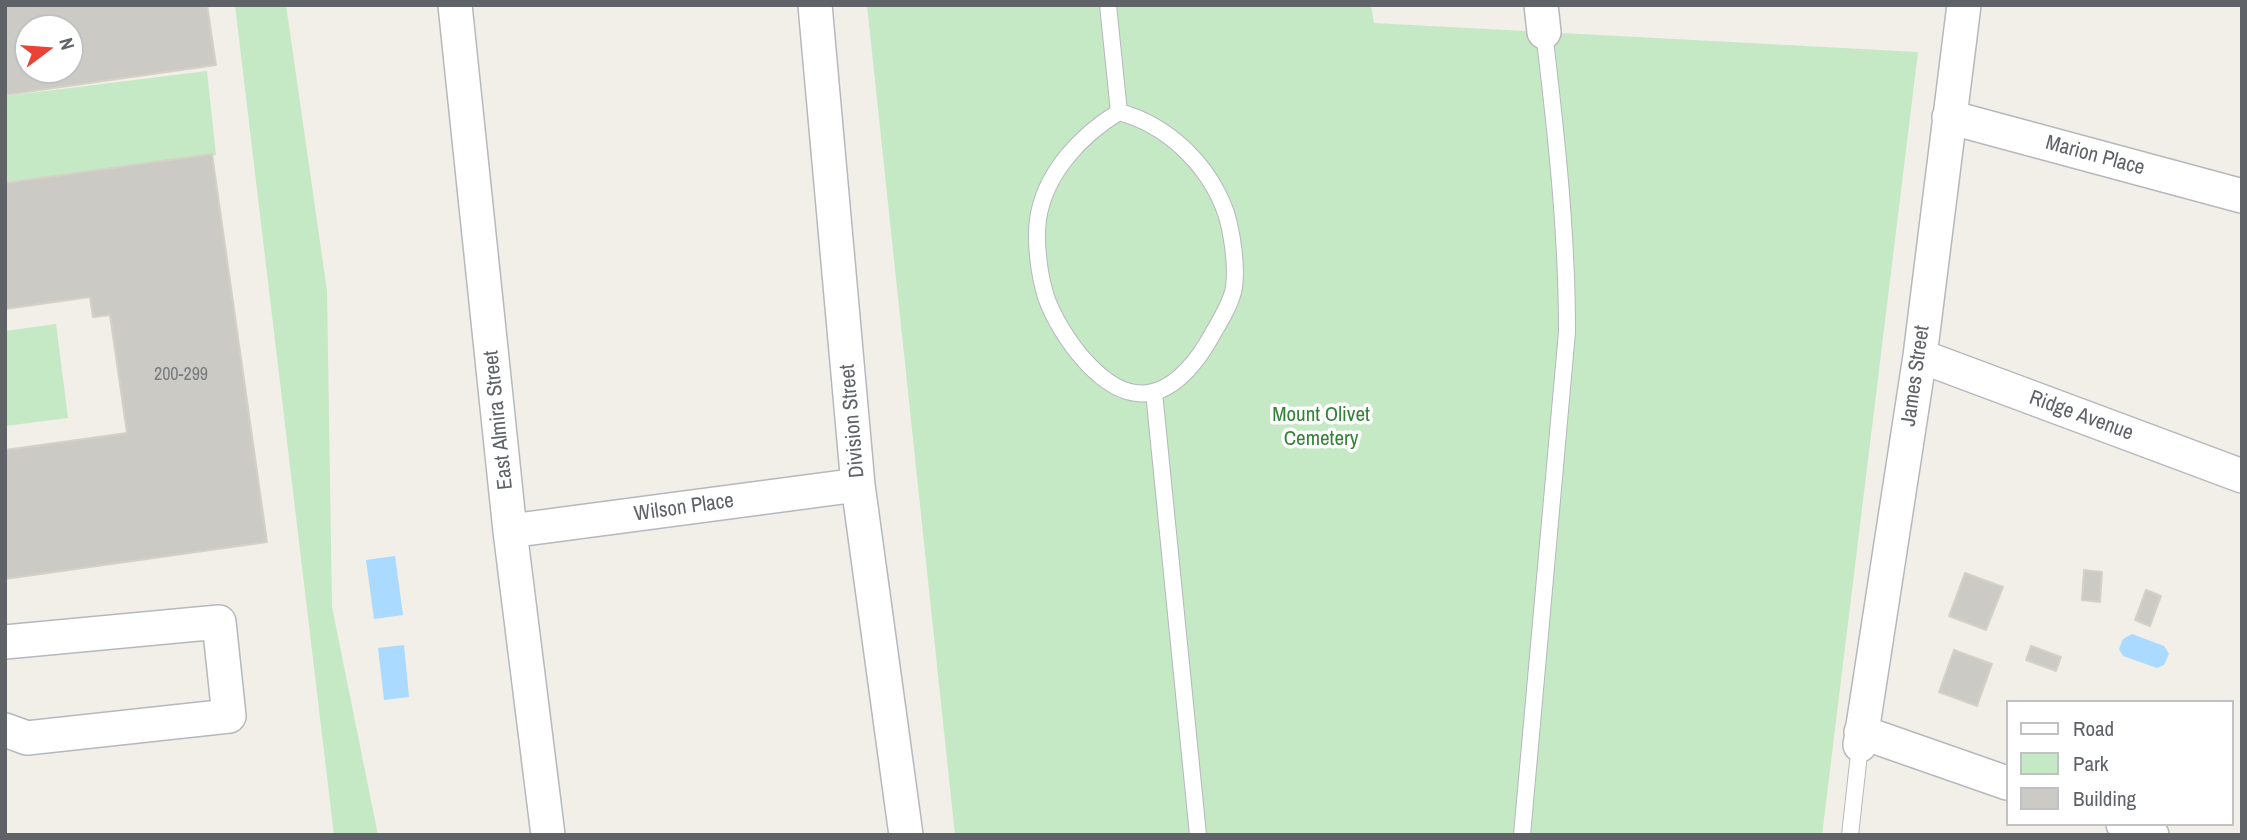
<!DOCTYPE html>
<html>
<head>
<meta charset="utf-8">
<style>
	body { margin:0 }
	#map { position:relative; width:2247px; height:840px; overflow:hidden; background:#f1efe8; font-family:"Archivo Narrow",sans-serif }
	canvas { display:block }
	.frame { position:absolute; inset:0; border:7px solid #5f6368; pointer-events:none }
	.legend { position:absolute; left:2006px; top:700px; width:228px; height:126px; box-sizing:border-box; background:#fff; border:2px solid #bfc1c3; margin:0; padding:9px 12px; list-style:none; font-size:21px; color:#5f6368 }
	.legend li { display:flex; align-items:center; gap:14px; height:35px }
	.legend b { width:35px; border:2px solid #bfc1c3 }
	.north { position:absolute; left:14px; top:14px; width:70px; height:70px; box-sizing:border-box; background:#fff; border:2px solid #bfc1c3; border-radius:50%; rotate:74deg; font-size:19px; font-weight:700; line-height:28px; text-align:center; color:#5f6368 }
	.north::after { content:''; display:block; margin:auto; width:24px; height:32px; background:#ea4335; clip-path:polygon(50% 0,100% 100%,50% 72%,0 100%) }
</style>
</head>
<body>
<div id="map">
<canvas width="2247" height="840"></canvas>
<div class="frame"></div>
<ul class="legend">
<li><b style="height:9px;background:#fff"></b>Road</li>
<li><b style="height:19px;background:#c5e8c5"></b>Park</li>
<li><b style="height:19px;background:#cccac5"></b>Building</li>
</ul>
<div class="north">N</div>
</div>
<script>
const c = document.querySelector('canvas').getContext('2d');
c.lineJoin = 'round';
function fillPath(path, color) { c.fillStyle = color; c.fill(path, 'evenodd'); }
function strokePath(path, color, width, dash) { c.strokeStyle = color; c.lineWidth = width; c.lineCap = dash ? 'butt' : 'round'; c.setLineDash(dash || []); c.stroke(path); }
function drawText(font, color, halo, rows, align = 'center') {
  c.font = font + ' "Archivo Narrow",sans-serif'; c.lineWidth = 7; c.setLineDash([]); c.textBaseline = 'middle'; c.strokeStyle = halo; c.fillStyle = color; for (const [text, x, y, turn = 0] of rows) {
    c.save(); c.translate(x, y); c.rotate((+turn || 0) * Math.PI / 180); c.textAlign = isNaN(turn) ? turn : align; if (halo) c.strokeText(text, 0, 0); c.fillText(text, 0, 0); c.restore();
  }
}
fillPath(new Path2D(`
	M235,5H286L327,291L332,607L378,835H334Z
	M867,5H1371L1374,23L1918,52L1822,835H955Z
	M207,71L216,155L5,182V96Z
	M56,324L68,418L5,426V331Z`), '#c5e8c5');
fillPath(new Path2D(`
	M395,556L403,615L374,619L366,560Z
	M2132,634L2164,646L2169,654L2164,665L2157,668L2123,656L2119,649L2123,639Z
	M404,645L409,697L384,700L378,648Z`), '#aadaff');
const building = new Path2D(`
	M5,5H207L216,65L5,95ZM28,28H70V70H28Z
	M212,154L267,542L5,579V450L127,433L110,315L93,317L90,297L5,309V183Z
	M2084,570L2102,572L2100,602L2082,600Z
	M1965,573L2003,587L1986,630L1949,616Z
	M2146,590L2161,596L2150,626L2135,620Z
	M2031,646L2061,657L2056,671L2026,660Z
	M1954,650L1992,664L1977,706L1939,692Z`);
fillPath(building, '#cccac5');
strokePath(building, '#d6d1c6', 2);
const service = new Path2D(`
	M1108,5L1119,112
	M1119,112C1168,125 1209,165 1226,213C1232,233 1237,265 1234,287C1232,302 1220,321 1212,335C1200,357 1179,386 1153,392C1106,404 1059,334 1046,297C1039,274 1035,243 1038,219C1045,173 1081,135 1119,112Z
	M1154,392L1198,835
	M1522,835L1567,332C1567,231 1556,132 1544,32
	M1850,835L1860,745`);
const minor = new Path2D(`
	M455,5L510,531L548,835
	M815,5L858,485L906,835
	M1541,5L1544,32
	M1949,117L2242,196
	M1920,356L2242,476
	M510,531L858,485
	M5,642L219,622L229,716L27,738L5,730
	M1861,732L2007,783
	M1860,745L1920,356L1964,5
	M2123,824L2152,835`);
strokePath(service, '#b5b8bc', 18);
strokePath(minor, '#b5b8bc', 36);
strokePath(service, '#fff', 16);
strokePath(minor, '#fff', 33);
drawText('18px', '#7a7d7f', null, [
	["200-299",181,375]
]);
drawText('21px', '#5f6368', '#fff', [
	["Marion Place",2095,156,15],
	["James Street",1916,376,-82],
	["Ridge Avenue",2081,416,20],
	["East Almira Street",499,420,-96],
	["Division Street",853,421,-95],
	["Wilson Place",684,508,-8]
]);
drawText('21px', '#348238', '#fff', [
	["Mount Olivet",1321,415],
	["Cemetery",1321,439]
]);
</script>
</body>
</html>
